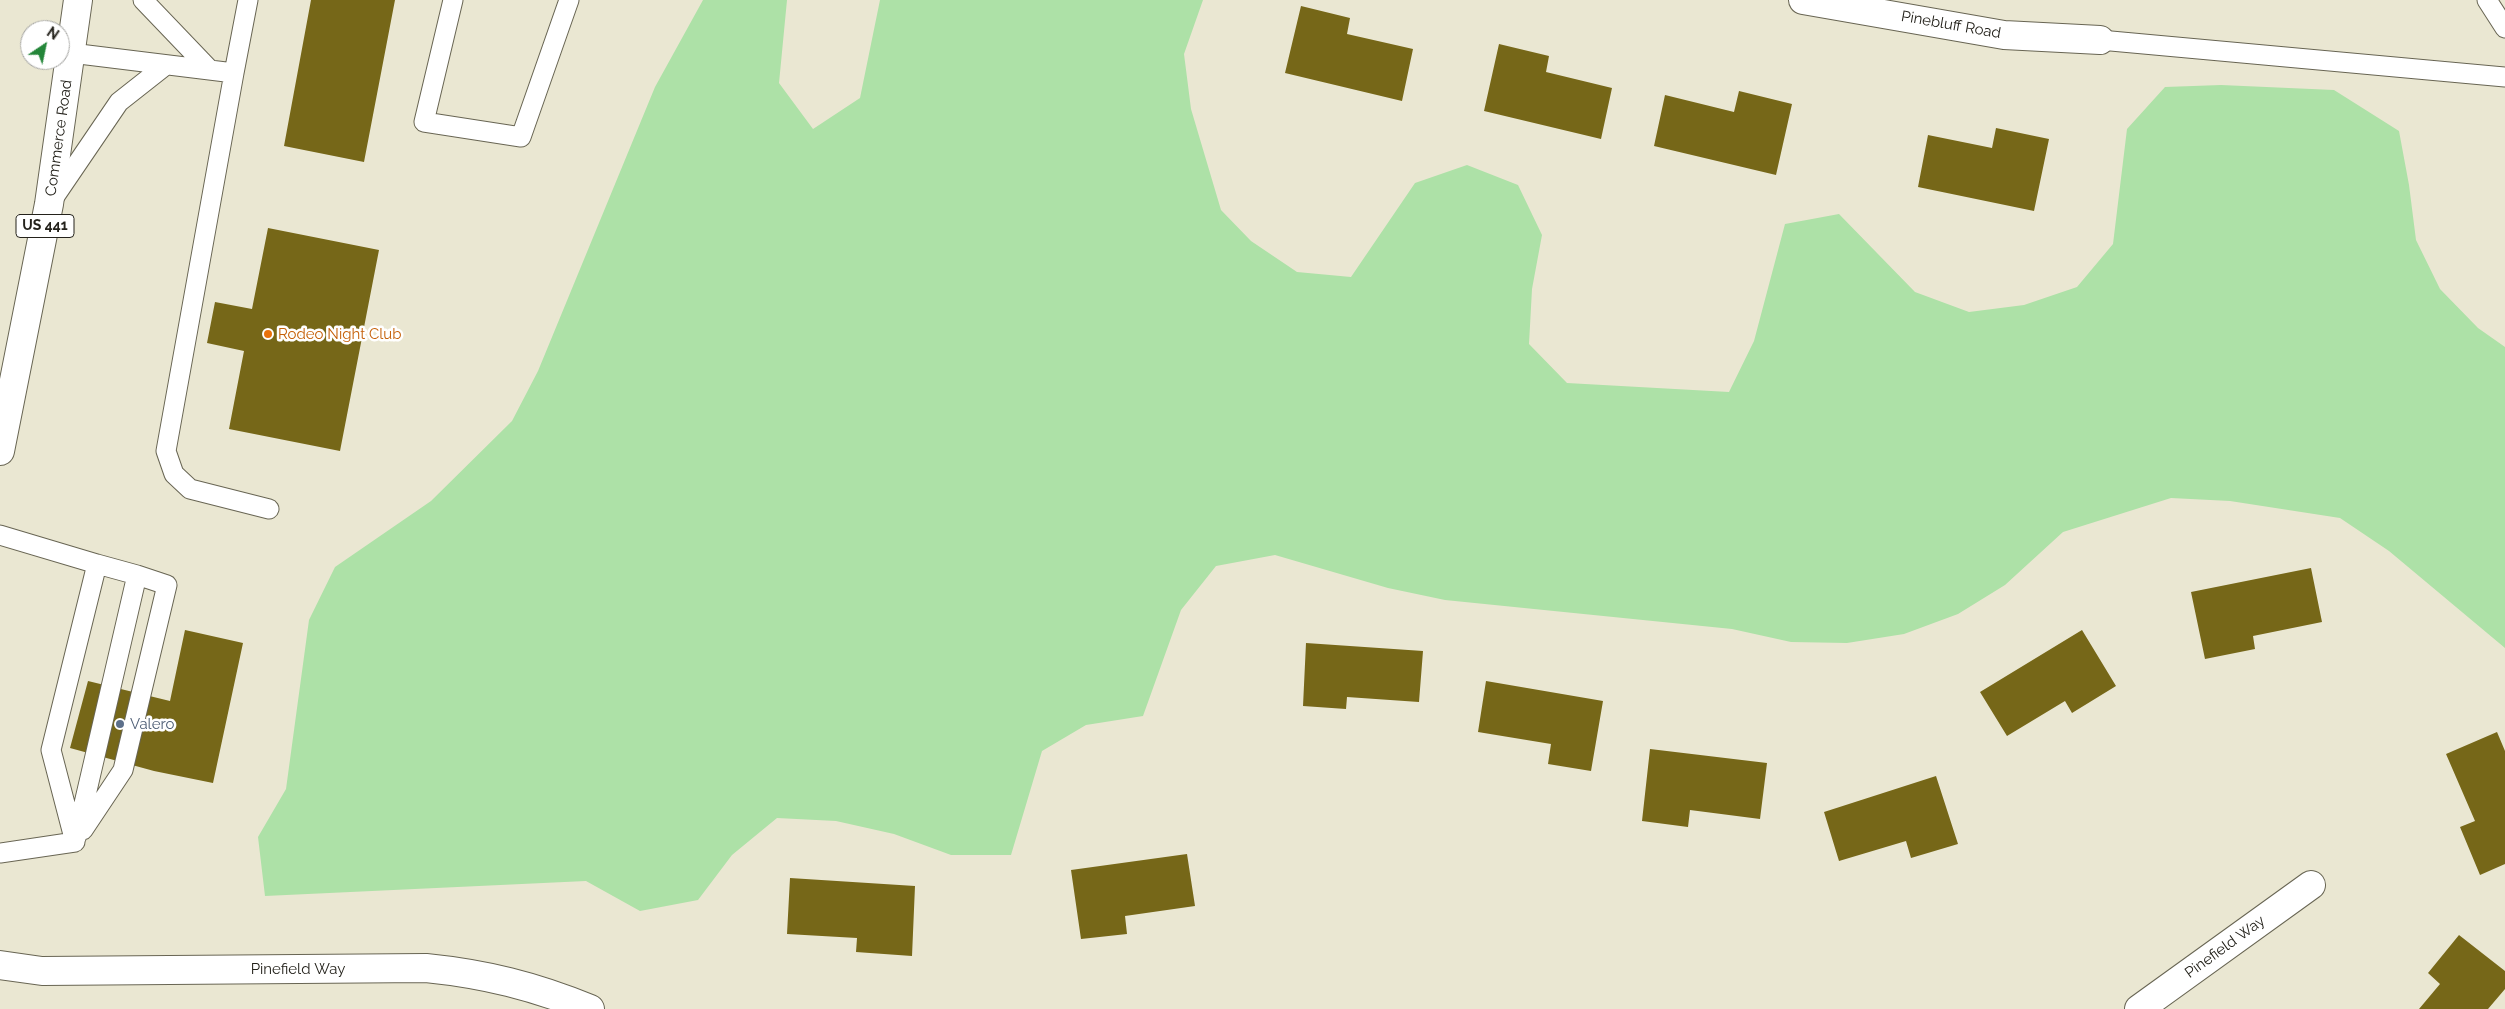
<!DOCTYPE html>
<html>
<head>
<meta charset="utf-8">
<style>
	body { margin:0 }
	#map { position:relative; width:2505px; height:1009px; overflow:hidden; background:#eae7d2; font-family:Raleway,sans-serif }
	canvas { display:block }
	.north { position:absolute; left:20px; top:20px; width:50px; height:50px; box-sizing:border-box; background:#fff; border:1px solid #a7a7a4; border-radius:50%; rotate:34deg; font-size:14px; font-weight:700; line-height:20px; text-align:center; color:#24221b }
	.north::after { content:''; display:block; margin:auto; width:18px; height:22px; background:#248639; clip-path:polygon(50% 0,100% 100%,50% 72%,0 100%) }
</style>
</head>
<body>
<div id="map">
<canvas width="2505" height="1009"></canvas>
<div class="north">N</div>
</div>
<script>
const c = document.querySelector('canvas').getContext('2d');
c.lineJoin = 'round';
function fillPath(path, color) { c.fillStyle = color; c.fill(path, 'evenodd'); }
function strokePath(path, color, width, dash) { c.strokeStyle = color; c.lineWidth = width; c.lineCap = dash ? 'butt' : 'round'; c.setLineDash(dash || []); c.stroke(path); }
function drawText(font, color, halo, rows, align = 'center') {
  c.font = font + ' Raleway,sans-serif'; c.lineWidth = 5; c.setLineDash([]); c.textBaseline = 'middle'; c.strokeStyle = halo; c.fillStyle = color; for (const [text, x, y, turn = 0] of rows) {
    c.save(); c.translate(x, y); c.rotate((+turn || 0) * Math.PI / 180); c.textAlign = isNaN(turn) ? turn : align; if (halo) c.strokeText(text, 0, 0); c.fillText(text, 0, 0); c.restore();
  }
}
fillPath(new Path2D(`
	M703,0H787L779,83L813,129L860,98L880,0H1203L1184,54L1191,109L1221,210L1251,241L1297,272L1351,277L1415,183L1467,165L1518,185L1542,235L1532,289L1529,344L1567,383L1729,392L1754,341L1785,224L1839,214L1915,292L1969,312L2024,305L2077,287L2113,244L2127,129L2165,87L2221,85L2334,90L2399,131L2409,185L2416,240L2440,289L2478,328L2505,347V648L2389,551L2340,518L2230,501L2171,498L2063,532L2005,585L1958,614L1904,634L1847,643L1791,642L1732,629L1445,600L1388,588L1275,555L1216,566L1181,610L1143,716L1086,725L1042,751L1011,855H951L894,834L836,821L777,818L732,855L698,900L640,911L586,881L265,896L258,837L286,789L309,620L335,567L431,501L512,421L538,371L655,87Z`), '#ade1a7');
fillPath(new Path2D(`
	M311,0H395L364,162L284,146Z
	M1301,6L1350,18L1347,34L1413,49L1402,101L1285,73Z
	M1499,44L1549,56L1546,72L1612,88L1601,139L1484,111Z
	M1739,91L1792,104L1776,175L1654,146L1665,95L1734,112Z
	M1996,128L2049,139L2034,211L1918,187L1928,135L1992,148Z
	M268,228L379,250L340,451L229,429L244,351L207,343L215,302L252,309Z
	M2311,568L2322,622L2253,636L2255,649L2205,659L2191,592Z
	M185,630L243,643L213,783L154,771L70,748L88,681L170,701Z
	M2082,630L2116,686L2072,713L2065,701L2007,736L1980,692Z
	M1306,643L1423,651L1419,702L1347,697L1346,709L1303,706Z
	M1486,681L1603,701L1591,771L1548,764L1551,744L1478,732Z
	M2497,732L2505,751V864L2480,875L2460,827L2475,821L2446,754Z
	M1650,749L1767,763L1760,819L1690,810L1688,827L1642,821Z
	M1936,776L1958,844L1911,858L1906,841L1839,861L1824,812Z
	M1187,854L1195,906L1125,916L1127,934L1081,939L1071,870Z
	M790,878L915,886L912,956L856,952L857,938L787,934Z
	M2459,935L2505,971V989L2488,1009H2419L2440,984L2428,973Z`), '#766718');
const lane = new Path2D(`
	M143,0L210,70
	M453,0L424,122L521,137L569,0
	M2487,0L2505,28
	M2100,40L2505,77
	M71,53L234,73L166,451L174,474L190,489L269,509
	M234,73L248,0
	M53,199L119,102L166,65
	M0,535L97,564L51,750L75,842L0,853
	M83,830L123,770L167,585L137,575
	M76,838L137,575L97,564`);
const street = new Path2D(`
	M1803,0L2004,35L2100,40
	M0,965L42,971L426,968C485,974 534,986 590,1009
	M2139,1009L2311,885`);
const highway = new Path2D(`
	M0,451L49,204L78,0`);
strokePath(lane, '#686553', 21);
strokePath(street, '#686553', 30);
strokePath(highway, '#686553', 30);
strokePath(lane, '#fff', 19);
strokePath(street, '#fff', 28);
strokePath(highway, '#fff', 28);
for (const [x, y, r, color] of [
	[268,334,5,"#e8710a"],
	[120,724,5,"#5c6f8a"]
]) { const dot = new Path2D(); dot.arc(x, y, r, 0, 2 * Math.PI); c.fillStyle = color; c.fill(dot); strokePath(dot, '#fff', 2); }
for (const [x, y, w] of [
	[45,226,58]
]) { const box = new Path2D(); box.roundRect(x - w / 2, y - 11.5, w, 23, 4); c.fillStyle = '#fff'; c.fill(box); strokePath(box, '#24221b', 1); }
drawText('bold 14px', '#24221b', null, [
	["US 441",45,226]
]);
drawText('15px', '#24221b', '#fff', [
	["Pinebluff Road",1951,25,10],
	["Commerce Road",59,138,-82],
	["Pinefield Way",2225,947,-36],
	["Pinefield Way",298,969]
]);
drawText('15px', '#c56008', '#fff', [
	["Rodeo Night Club",278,334]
], 'left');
drawText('15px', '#4e5e75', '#fff', [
	["Valero",130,724]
], 'left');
</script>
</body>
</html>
